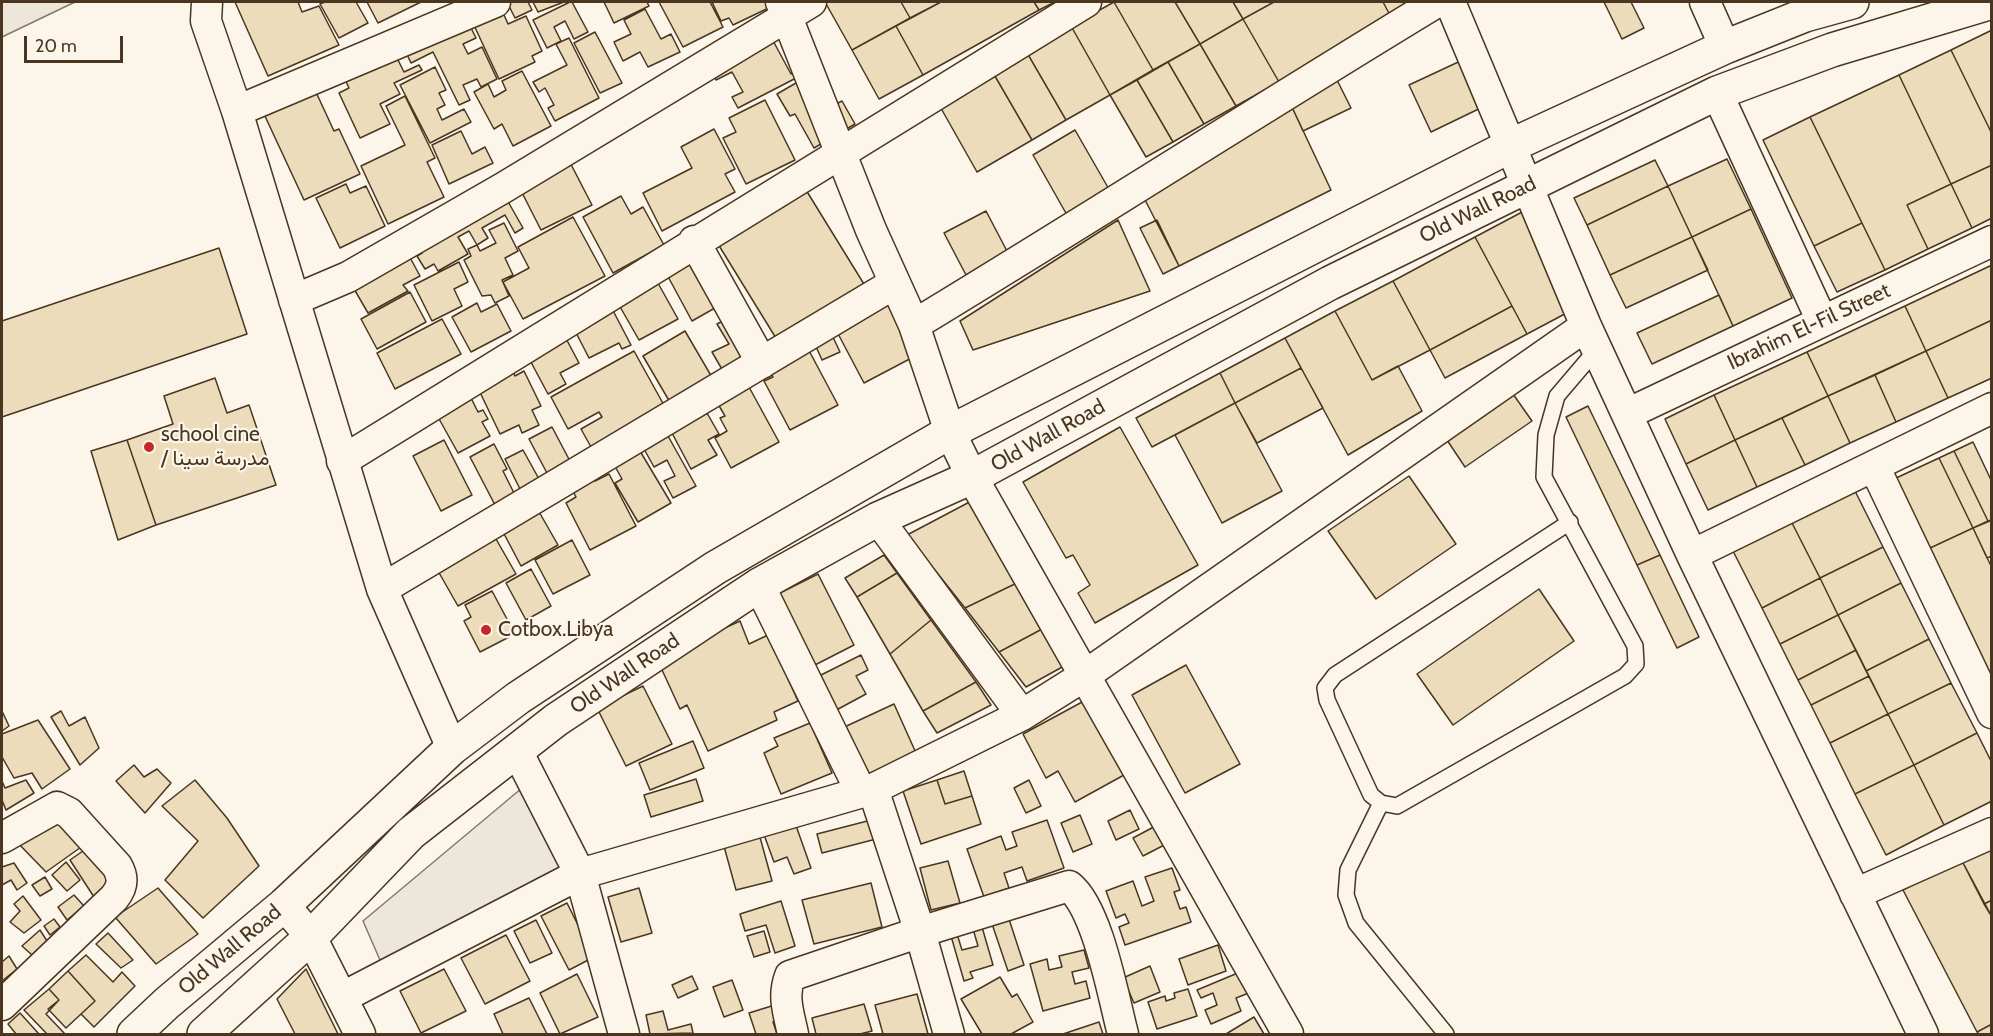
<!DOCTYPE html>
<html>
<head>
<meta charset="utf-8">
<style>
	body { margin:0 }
	#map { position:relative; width:1993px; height:1036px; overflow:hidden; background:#fbf6e9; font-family:Cabin,sans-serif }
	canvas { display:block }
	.frame { position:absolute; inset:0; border:3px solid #4a3520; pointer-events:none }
	.scale { position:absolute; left:24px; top:36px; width:99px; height:27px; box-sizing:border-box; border:3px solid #4a3520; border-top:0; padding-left:8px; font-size:18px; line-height:21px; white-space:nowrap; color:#4a3520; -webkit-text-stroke:4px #fbf6e9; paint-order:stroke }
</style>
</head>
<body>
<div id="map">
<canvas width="1993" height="1036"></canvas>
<div class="frame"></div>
<div class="scale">20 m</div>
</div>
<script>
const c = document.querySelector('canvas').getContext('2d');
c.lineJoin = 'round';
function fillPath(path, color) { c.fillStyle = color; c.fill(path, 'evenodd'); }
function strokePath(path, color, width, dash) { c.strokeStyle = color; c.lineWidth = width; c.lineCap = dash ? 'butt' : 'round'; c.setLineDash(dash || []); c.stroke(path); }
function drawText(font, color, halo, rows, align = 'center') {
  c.font = font + ' Cabin,Vazirmatn,sans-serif'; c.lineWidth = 4.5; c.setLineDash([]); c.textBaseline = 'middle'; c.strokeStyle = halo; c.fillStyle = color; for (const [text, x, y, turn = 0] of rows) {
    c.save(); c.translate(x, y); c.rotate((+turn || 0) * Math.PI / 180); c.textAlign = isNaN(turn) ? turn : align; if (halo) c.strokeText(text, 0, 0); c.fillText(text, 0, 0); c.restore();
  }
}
const green = new Path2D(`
	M2,2H75L2,37Z`);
fillPath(green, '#ede6d9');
strokePath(green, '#887966', 1.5);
const parking = new Path2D(`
	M522,788L563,866L383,967L363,921Z`);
fillPath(parking, '#ede7d9');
strokePath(parking, '#887966', 1.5);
const building = new Path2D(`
	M235,2H298L302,12L319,6L339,45L268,76Z
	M325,2H356L368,23L339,38L320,4Z
	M367,2H421L378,23Z
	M507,2H528L532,10L515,18Z
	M533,2H564L538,12Z
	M570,2H572L588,32L574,39L565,21L554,27L561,41L547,48L533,20Z
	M604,2H647L649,6L614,23Z
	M659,2H710L723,27L683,47Z
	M712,2H778L779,3L733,25L729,18L721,21Z
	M825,2H901L910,18L852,50Z
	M901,2H941L910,18Z
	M941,2H1034L1039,10L923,75L896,26Z
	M1034,2H1055L1039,10Z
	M1114,2H1175L1200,44L1153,70Z
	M1114,2L1153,70L1110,95L1071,26Z
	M1175,2H1233L1243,19L1200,44Z
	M1233,2H1274L1243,19Z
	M1274,2H1383L1391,17L1279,82L1243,19Z
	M1383,2H1418L1391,17Z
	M1604,2H1631L1644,28L1622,39Z
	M501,8L508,24L526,16L542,51L532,56L535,62L499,79L472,21Z
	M645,9L661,39L671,34L680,52L648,67L640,52L623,61L614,42L631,34L624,20Z
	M465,16L476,38L463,44L468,54L482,47L497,79L481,87L477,79L463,85L470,100L459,105L433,52L411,63L403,46Z
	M1243,19L1279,82L1236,106L1200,44Z
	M896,26L923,75L879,99L852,50Z
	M1071,26L1110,95L1066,120L1026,51Z
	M1992,30V134L1951,50Z
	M595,32L622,83L600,93L574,43Z
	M771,37L791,74L797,70L800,76L738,108L732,97L743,92L732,72L716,80L704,57Z
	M569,38L599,98L555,121L548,108L554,105L545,88L539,92L533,82L567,65L556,44Z
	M1200,44L1236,106L1204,124L1168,62Z
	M1951,50L1992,134V165L1951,184L1899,75Z
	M1026,51L1066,120L1032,140L992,71Z
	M394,52L404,72L419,65L422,70L394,83L400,94L380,104L390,124L360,138L339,93L349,88L341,71Z
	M1469,57L1491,103L1431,132L1409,85Z
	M1168,62L1204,124L1173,142L1137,80Z
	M435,67L446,90L439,93L445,105L437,109L442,120L464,109L471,122L430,143L400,85Z
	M522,71L551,126L513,146L502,124L494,129L474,92L488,84L494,97L506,90L502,81Z
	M992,71L1032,140L977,172L938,103Z
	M815,72L834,105L842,101L855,124L814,148L795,114L790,116L777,94Z
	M1899,75L1951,184L1907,205L1928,249L1885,270L1810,117Z
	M1335,76L1351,108L1303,131L1291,105Z
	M1137,80L1173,142L1146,157L1110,95Z
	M315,90L334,131L339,129L360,174L304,200L264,114Z
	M405,96L435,158L427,162L444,197L388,224L361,166L405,145L386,106Z
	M765,100L795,160L746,184L723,138L736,132L729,118Z
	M1291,105L1331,190L1179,266L1144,198Z
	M1810,117L1862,223L1814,246L1763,140Z
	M714,129L735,169L725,174L735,192L662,231L643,193L692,168L681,147Z
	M1075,130L1110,191L1067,215L1033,155Z
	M461,131L472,154L485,147L493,163L449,184L432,145Z
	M562,147L592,205L541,230L512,173Z
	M1727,159L1751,209L1692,237L1668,186Z
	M1655,160L1668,186L1587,225L1574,198Z
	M1992,165V218L1972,228L1951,184Z
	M346,184L350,193L366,186L385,226L340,248L316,198Z
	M1951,184L1972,228L1928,249L1907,205Z
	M1668,186L1692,237L1610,275L1587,225Z
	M806,190L867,289L779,343L718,244Z
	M502,191L523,228L515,233L505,215L482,228L488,238L477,245L469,231L458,237L468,254L438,271L434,264L425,269L417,256L422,253L416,241Z
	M621,196L631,214L643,207L664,245L613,273L583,217Z
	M1751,209L1792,298L1733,326L1692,237Z
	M986,211L1008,253L966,275L944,233Z
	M1524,211L1576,308L1527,334L1475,237Z
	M573,217L605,276L523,319L503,282L529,268L518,247Z
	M1118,220L1150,291L973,350L960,321Z
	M1157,220L1179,266L1163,274L1140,228Z
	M504,223L518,251L505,258L513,275L502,280L509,296L495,303L491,295L482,296L464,260L471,256L468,249L477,245L480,251L496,243L489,230Z
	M1862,223L1885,270L1837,292L1814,246Z
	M1475,237L1512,306L1430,350L1393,281Z
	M1692,237L1708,270L1626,308L1610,275Z
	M219,248L247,334L2,417V321Z
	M407,252L420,276L403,285L408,291L368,313L350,282Z
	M694,255L722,304L692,321L665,271Z
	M459,262L468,282L454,289L462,306L432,321L414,285Z
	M1992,265V320L1926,351L1905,306Z
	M654,276L678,319L639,340L615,298Z
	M1393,281L1430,350L1372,380L1335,311Z
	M410,292L426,322L377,349L361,319Z
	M1719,295L1733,326L1652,364L1637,333Z
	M892,297L921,353L864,383L835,328Z
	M477,303L481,312L497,304L511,331L471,352L452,317Z
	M609,303L631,345L622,349L619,343L589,358L571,323Z
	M1512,306L1527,334L1445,378L1430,350Z
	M1905,306L1926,351L1828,396L1807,352Z
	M1335,311L1372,380L1398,366L1422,411L1348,455L1285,338Z
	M729,318L750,355L723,371L712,352L729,344L717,324Z
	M442,319L461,354L395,389L377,353Z
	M1992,320V378L1948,398L1926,351Z
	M562,331L579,363L560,373L566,384L548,394L525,351Z
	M685,331L713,379L671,404L643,356Z
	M831,333L840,352L822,360L814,342Z
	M1285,338L1301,368L1235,403L1220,373Z
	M806,345L838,405L790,430L764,381L773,377L768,366Z
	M634,351L665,407L591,447L581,429L602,417L599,412L568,429L551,397Z
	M1926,351L1948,398L1896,422L1875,375Z
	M1807,352L1828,396L1735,440L1714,395Z
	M510,366L515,376L524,371L541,406L532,410L539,425L522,433L519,425L500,434L475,382Z
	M1301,368L1323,408L1257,443L1235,403Z
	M1220,373L1235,403L1152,447L1136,418Z
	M1875,375L1896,422L1850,443L1828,396Z
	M215,378L227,413L249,405L276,485L156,525L127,440L173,424L164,396Z
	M749,387L779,442L731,468L715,438L727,431L720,418L725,416L718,404Z
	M467,390L478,412L483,410L488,419L482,422L490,436L458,453L433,408Z
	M1513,394L1532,421L1465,467L1447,440Z
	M1714,395L1735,440L1686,464L1665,419Z
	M1828,396L1850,443L1805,465L1782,418Z
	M1235,403L1282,491L1222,523L1175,435Z
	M1588,406L1660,555L1637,565L1566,417Z
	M707,413L719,434L708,440L717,455L691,469L672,433Z
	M1782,418L1805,465L1757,487L1735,440Z
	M552,427L571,463L548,475L529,439Z
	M1120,427L1198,565L1095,623L1078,593L1090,585L1073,555L1066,558L1023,482Z
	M668,436L696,486L673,498L664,481L675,476L667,460L654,467L644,449Z
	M127,440L156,525L118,540L91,451Z
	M444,440L472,495L441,511L413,456Z
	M1735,440L1757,487L1708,510L1686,464Z
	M1973,442L1992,482V520L1988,521L1954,451Z
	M494,444L507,469L503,471L515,495L495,505L470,457Z
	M637,446L671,503L638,522L615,483L622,479L612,461Z
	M523,450L539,479L520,489L505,459Z
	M1954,451L1988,521L1973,528L1939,458Z
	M1939,458L1973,528L1928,549L1894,479Z
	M590,473L595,481L609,474L636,526L590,550L566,503L576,497L569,484Z
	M1409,476L1456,544L1376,599L1328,531Z
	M1854,489L1883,547L1820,578L1791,521Z
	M979,497L1021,581L965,608L907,535Z
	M538,510L558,545L521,566L502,530Z
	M1992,520V556L1987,558L1973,528Z
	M1791,521L1820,578L1762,608L1733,551Z
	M1973,528L1992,568V679L1928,549Z
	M492,532L516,574L458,606L434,564Z
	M572,540L590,575L553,594L535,560Z
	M1883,547L1901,583L1838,615L1820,578Z
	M884,555L897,573L857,597L845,578Z
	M1660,555L1699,637L1677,648L1637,565Z
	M531,569L551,606L526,620L506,583Z
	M897,573L931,620L890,654L857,597Z
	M818,574L854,645L811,667L774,596Z
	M1820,578L1838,615L1780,644L1762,608Z
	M1021,581L1044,628L999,652L965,608Z
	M1901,583L1929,639L1866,671L1838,615Z
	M1539,589L1574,641L1453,725L1417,674Z
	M492,591L515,634L480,652L464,621L471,617L465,605Z
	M1838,615L1856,650L1798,680L1780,644Z
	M931,620L976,682L923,711L890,654Z
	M740,621L749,644L768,635L798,701L774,712L777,720L708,751L687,705L680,709L657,659Z
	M1044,628L1064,666L1026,687L999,652Z
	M1929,639L1951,683L1888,714L1866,671Z
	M1856,650L1869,676L1811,705L1798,680Z
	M861,655L868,670L856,676L866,694L829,714L811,680Z
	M1186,665L1240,764L1185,793L1132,695Z
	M1869,676L1888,714L1830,743L1811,705Z
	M976,682L991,705L937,733L923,711Z
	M1951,683L1977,733L1914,765L1888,714Z
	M643,686L672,744L626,766L597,708Z
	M1084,701L1124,775L1075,802L1058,771L1046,778L1023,734Z
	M894,704L916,753L860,778L838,730Z
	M2,711L9,726L2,731Z
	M61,711L69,726L85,717L99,748L80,765L51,717Z
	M1888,714L1914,765L1855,794L1830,743Z
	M38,720L70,769L42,789L32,773L14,778L2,757V734Z
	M810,723L832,773L781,794L764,753L778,746L774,738Z
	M1977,733L1992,763V801L1944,825L1914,765Z
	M693,741L704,768L650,790L639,763Z
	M134,765L144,777L157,769L171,783L145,813L116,781Z
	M1914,765L1944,825L1886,855L1855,794Z
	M964,771L972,796L945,804L937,780Z
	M696,779L703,801L651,817L644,795Z
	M26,780L34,793L6,810L2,800V781L5,788Z
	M195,780L227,818L259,866L203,918L165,880L198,841L162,806Z
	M937,780L945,804L972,796L981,824L921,844L903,791Z
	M1029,780L1041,806L1026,813L1014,788Z
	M1130,810L1139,829L1116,840L1108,821Z
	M57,814L84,845L46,872L15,840Z
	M1080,815L1092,844L1073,852L1061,823Z
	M879,818L884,837L822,853L817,834Z
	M794,820L811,868L794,874L787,857L774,862L763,832Z
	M1047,820L1064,868L1027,881L1022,867L1004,873L1009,888L984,897L967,849L1001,836L1006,850L1017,846L1012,832Z
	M1163,822L1172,841L1143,856L1133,838Z
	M758,830L772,881L736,890L722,839Z
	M1992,843V900L1984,904L1961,859Z
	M93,844L119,875L94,897L70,860Z
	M1961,859L1992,917V1024L1977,1032L1903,890Z
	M948,861L960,903L931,910L920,868Z
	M66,862L80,880L67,891L52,875Z
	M14,863L27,883L17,890L11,880L2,885V867Z
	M1172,868L1180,890L1174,892L1180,909L1186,907L1191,922L1125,945L1119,927L1129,923L1125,914L1116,918L1106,891L1133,881L1142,906L1154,901L1145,877Z
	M45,877L52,889L40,896L32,885Z
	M871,883L882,927L814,944L802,900Z
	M158,888L198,934L156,964L115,917Z
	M639,888L652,933L621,942L608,897Z
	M74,895L84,906L67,920L58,907Z
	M23,896L41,920L24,933L10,922L20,911L14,904Z
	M1992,900V917L1984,904Z
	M781,901L795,946L775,953L766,925L745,931L740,914Z
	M567,903L594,957L569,970L541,916Z
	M1007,913L1024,965L1008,971L990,918Z
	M54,919L60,927L50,935L44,926Z
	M536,920L552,953L530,963L514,931Z
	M982,927L993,965L970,972L973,978L964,981L951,936L957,934L962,950L978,946L973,929Z
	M40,930L47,941L32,955L22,946Z
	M764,931L770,952L754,957L747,936Z
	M108,933L133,960L121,968L96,944Z
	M506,935L530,981L485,1004L461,958Z
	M1218,945L1226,971L1188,985L1179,959Z
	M1084,950L1089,968L1072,972L1075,984L1086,981L1090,998L1043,1011L1030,964L1047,959L1049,970L1062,967L1059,956Z
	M86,955L113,982L122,972L135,986L94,1027L81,1014L95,1001L68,971Z
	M9,956L17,969L2,981V962Z
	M1150,966L1160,992L1134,1003L1123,978Z
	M306,969L338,1034H295L277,999Z
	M444,969L466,1011L421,1033L400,991Z
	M1245,970L1254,991L1236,998L1241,1011L1211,1024L1205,1010L1217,1005L1213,993L1201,998L1197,990Z
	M68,971L95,1001L66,1028L48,1009L59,1000L49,989Z
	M577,974L598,1017L560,1034L540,993Z
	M692,976L698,989L678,998L672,985Z
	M1000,977L1012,997L1017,994L1033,1022L1011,1034H982L961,999Z
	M732,980L743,1010L724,1017L713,987Z
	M49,989L59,1000L46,1014L65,1034H47L24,1010Z
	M1188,989L1197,1016L1157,1029L1148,1002L1165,996L1166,1001L1175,998L1174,993Z
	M917,994L928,1034H883L875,1005Z
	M529,998L547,1034H503L494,1014Z
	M778,1004L782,1018L773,1022L777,1034H756L749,1013Z
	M864,1004L872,1031L860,1034H816L812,1018Z
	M663,1011L668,1030L691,1024L693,1033L650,1034L646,1015Z
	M20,1013L39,1034H16L8,1024Z
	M1254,1017L1264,1034H1226Z
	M1099,1022L1103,1034H1063Z
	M1992,1024V1034H1979L1977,1032Z`);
fillPath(building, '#ecdcbc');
strokePath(building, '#4a3520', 1.5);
const service = new Path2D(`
	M1570,522L1335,675L1325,688L1327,700L1371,795L1381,803L1397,806L1625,676L1636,664L1635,646L1544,477L1546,435L1557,396L1597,349
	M1381,803L1348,870L1346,895L1356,923L1446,1034`);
const minor = new Path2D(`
	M207,2L206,21L237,111L382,589L452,748
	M781,2L871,230L914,325L950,432L972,477L1288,1034
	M1450,2L1586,326L1692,555L1923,1034
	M1705,2L1725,47
	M1717,93L1822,321
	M237,111L495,2
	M694,241L762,363
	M294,300L348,277L503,188L811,2
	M914,325C1089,219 1262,108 1437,2
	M1627,414L1992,241
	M342,461L1086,2
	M1874,466L1992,713
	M878,519L1022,715
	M1692,555L1992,408
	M759,585L861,792
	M382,589L895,283
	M517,751L580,874L624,1034
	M873,789L920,932L949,1034
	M2,838L57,807L69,813L117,866C124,878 123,887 114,898L2,1005
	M1855,894L1992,833
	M284,905L311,937L360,1034
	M343,997L580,874L873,789L1022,715L1084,676L1586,326
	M793,1034C789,1014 782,997 790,976L920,932L1069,886C1098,909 1113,996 1123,1034`);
const secondary = new Path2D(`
	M134,1034L167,1003L284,905L452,748L518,698L715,568L950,432L1512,145L1725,47L1805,15L1852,2
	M204,1034L311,937L411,833L556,720L759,585L878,519L972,477L1330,283L1717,93L1832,50L1992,2`);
strokePath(service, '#4a3520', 18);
strokePath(minor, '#4a3520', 33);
strokePath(secondary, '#4a3520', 36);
strokePath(service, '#fbf6e9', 15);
strokePath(minor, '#fbf6e9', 30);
strokePath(secondary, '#fbf6e9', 33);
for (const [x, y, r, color] of [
	[149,447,6,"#c62828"],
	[486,630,6,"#c62828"]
]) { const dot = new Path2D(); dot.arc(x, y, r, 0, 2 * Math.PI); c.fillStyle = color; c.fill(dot); strokePath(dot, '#fbf6e9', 2); }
drawText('21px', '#4a3520', '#fbf6e9', [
	["Old Wall Road",1478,210,-26],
	["Ibrahim El-Fil Street",1809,327,-25],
	["Old Wall Road",1048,436,-29],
	["Old Wall Road",625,674,-34],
	["Old Wall Road",230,950,-40]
]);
drawText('21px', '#4a3520', '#fbf6e9', [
	["school cine",161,435],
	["/ مدرسة سينا",161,459],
	["Cotbox.Libya",498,630]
], 'left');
</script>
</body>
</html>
